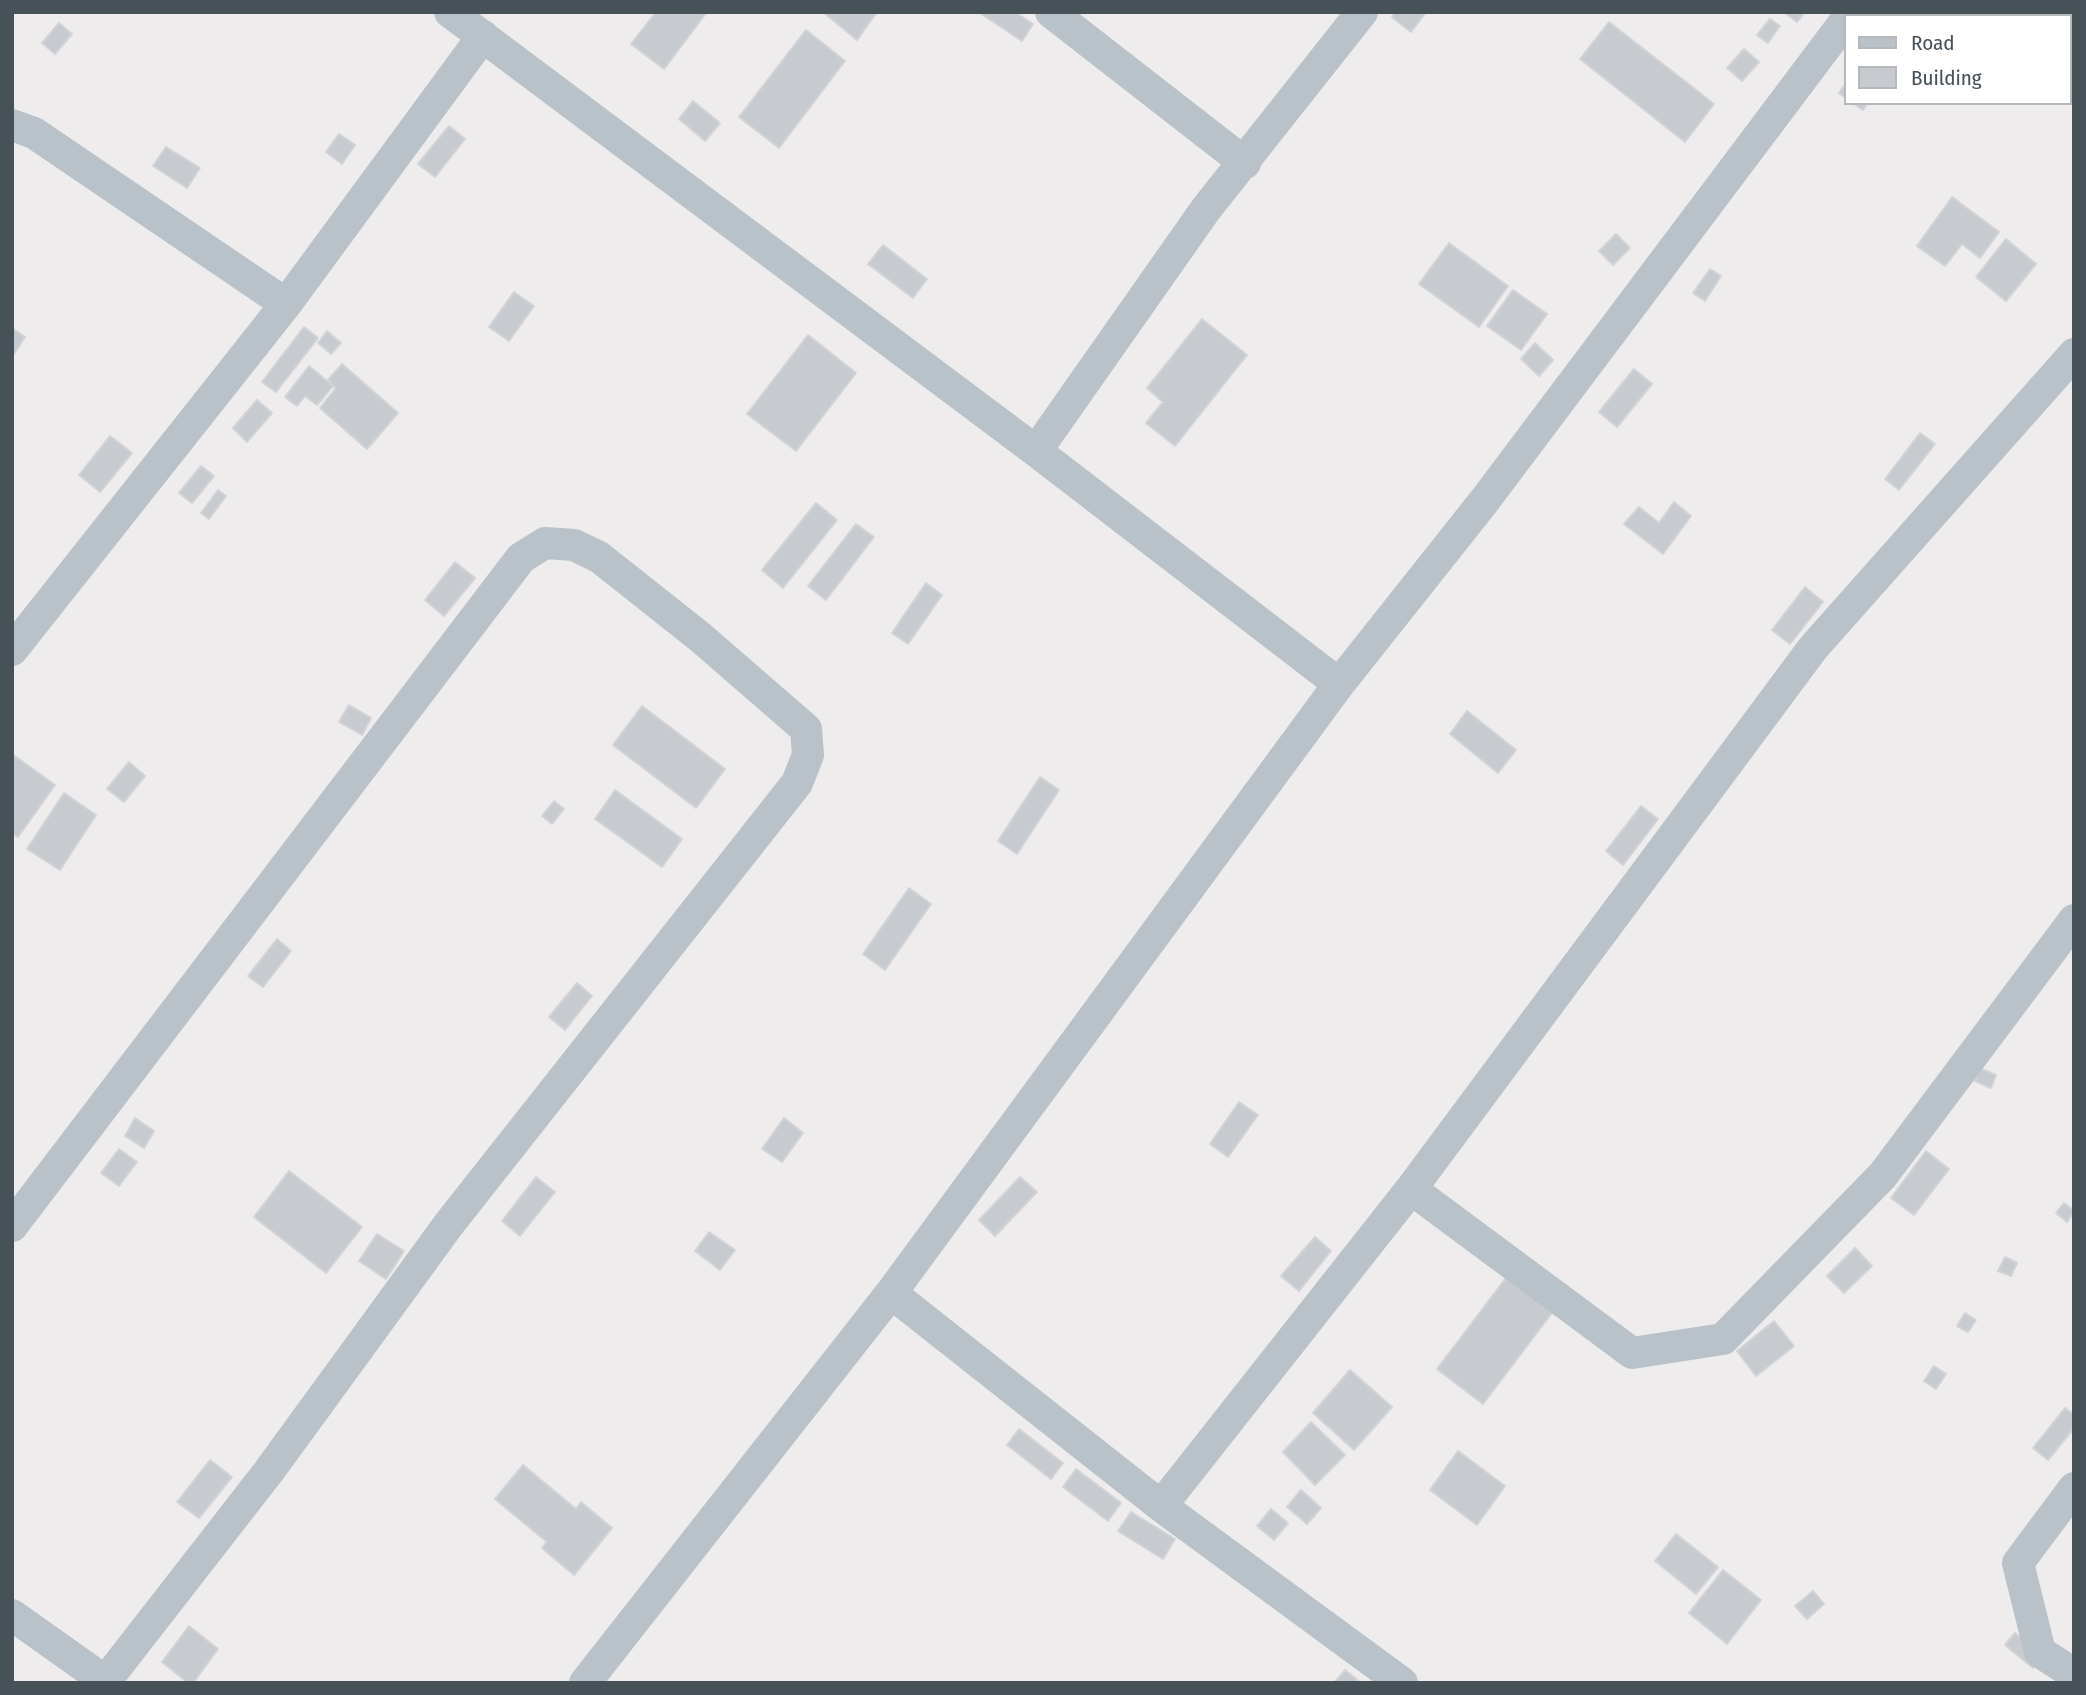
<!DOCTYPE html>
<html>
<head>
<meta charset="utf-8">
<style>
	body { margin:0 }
	#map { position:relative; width:2086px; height:1695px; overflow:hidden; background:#efeced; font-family:"Fira Sans Condensed",sans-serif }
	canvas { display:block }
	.frame { position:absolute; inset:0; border:14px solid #475158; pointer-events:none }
	.legend { position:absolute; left:1844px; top:14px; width:228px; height:91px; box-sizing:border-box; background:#fff; border:2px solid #b5b9bc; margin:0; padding:9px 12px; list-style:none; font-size:21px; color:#475158 }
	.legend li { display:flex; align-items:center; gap:14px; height:35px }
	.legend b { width:35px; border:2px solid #b5b9bc }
</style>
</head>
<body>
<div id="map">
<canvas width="2086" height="1695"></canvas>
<div class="frame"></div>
<ul class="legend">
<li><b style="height:9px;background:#b9c2c8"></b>Road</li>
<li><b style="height:19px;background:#c7cacf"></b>Building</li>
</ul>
</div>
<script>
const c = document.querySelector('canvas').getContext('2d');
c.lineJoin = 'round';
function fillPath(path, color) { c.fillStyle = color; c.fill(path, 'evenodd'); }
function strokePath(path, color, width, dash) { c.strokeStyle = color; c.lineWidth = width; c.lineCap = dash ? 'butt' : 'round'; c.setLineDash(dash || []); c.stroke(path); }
const building = new Path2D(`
	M656,12H707L664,69L631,44Z
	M823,12H877L857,40Z
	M1015,12L1033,24L1022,41L980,13Z
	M1395,12H1426L1411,32L1392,17Z
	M1784,12H1805L1797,22Z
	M1770,19L1780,26L1768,43L1757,35Z
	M1609,22L1714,104L1685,142L1580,59Z
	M59,23L72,34L55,54L42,43Z
	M806,30L845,61L779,148L739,117Z
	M1744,49L1759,62L1742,81L1727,68Z
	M1846,83V98L1839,93Z
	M693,101L720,123L705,141L679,119Z
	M1853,103H1868L1863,110Z
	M449,126L465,139L435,177L418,164Z
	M339,134L355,145L342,164L326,152Z
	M166,147L200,168L187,188L153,166Z
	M1952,197L1999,232L1980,258L1962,244L1945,266L1917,246Z
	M1616,234L1630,248L1613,265L1599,251Z
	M2006,239L2036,264L2006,301L1976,277Z
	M1449,243L1508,286L1479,327L1419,284Z
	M883,245L927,279L913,298L868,264Z
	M1710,269L1721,276L1705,301L1693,293Z
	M1513,290L1547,314L1521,350L1487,326Z
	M514,292L534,306L509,341L489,327Z
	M1202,319L1247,355L1175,446L1146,423L1163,402L1147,388Z
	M304,327L318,338L276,392L262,382Z
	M12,328L25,337L12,357Z
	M327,331L341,343L331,354L318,343Z
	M808,335L856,373L796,451L747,414Z
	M1535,343L1553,360L1539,376L1521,359Z
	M342,364L398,413L367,449L320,408L336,388L328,380Z
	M309,366L333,386L317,405L305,396L297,406L285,397Z
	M1634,369L1652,384L1617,427L1599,412Z
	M257,400L272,413L247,442L233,428Z
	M1920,433L1935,444L1899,490L1885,479Z
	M110,436L132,453L100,492L79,475Z
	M201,466L214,476L192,503L179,493Z
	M218,490L226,496L209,519L201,513Z
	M1674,502L1691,516L1663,554L1624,524L1639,507L1659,523Z
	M816,503L837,520L783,588L762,570Z
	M856,524L874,537L826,600L808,586Z
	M455,562L475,578L444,616L425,600Z
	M926,583L942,595L908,644L892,633Z
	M1805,587L1823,602L1790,644L1772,630Z
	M349,705L371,718L362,735L339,722Z
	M642,706L725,769L696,808L613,745Z
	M1467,711L1516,750L1498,773L1450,734Z
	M12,754L55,785L18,837L12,833Z
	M129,762L145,776L124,802L107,789Z
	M1040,777L1059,790L1017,854L998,841Z
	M615,790L682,839L662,867L595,819Z
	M64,793L96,815L60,870L27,849Z
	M554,801L564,809L552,824L542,816Z
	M1641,806L1658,819L1623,865L1606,851Z
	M909,888L931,904L885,970L863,954Z
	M277,939L291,951L263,987L248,976Z
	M577,983L592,996L565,1030L549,1017Z
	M1979,1068L1996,1075L1991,1088L1975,1081Z
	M1239,1102L1258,1115L1228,1157L1210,1144Z
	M135,1118L154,1131L144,1148L125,1136Z
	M784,1118L803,1133L782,1162L762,1149Z
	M119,1149L137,1162L119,1186L101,1173Z
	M1926,1151L1949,1169L1914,1215L1891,1198Z
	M289,1171L362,1227L326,1273L254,1217Z
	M536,1177L555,1192L520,1236L502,1221Z
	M1020,1177L1037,1192L995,1236L979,1220Z
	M2064,1203L2074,1211L2067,1222L2056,1213Z
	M709,1232L735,1250L720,1270L695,1251Z
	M377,1234L404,1251L386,1279L359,1261Z
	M1315,1237L1331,1251L1299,1291L1281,1276Z
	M1855,1248L1872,1266L1844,1293L1827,1276Z
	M2005,1257L2017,1263L2011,1276L1998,1271Z
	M1509,1274L1555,1309L1483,1404L1437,1369Z
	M1965,1313L1976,1320L1968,1332L1957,1326Z
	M1774,1321L1794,1346L1756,1376L1737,1351Z
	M1934,1366L1946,1374L1936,1389L1924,1381Z
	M1350,1370L1392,1407L1354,1450L1313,1413Z
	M2065,1408L2074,1415V1428L2048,1460L2033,1448Z
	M1311,1422L1345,1455L1315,1485L1283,1452Z
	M1019,1429L1063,1463L1051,1479L1007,1445Z
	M1458,1451L1505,1486L1477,1525L1430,1490Z
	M210,1460L232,1477L199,1518L177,1502Z
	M523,1465L576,1509L581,1502L612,1528L574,1575L542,1548L547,1542L495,1499Z
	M1076,1469L1121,1503L1108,1521L1063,1487Z
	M1301,1490L1321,1508L1307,1524L1287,1507Z
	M1271,1509L1288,1523L1274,1540L1257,1526Z
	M1131,1512L1175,1539L1163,1559L1118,1531Z
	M1676,1534L1718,1567L1696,1594L1655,1561Z
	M1723,1570L1761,1600L1727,1644L1689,1613Z
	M1813,1591L1824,1604L1807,1619L1795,1606Z
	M189,1626L218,1649L193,1683H188L162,1662Z
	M2015,1633L2043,1656L2033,1668L2005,1645Z
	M1345,1670L1361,1683H1334Z`);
fillPath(building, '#c7cacf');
strokePath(building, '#d1d3d7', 2);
strokePath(new Path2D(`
	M450,12L1036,451L1339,684
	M1051,12L1245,163
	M12,125L34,133L286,304
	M1036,451L1206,209L1362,12
	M12,650L286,304L483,36
	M1411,1189L1632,1353L1723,1339L1883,1175L2074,920
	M12,1226L521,558L545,543L574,545L599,557L700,637L806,729L808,755L797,783L449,1224L269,1471L104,1683
	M891,1293L1161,1506L1402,1683
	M2074,1488L2018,1563L2040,1652L2074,1674
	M1161,1506L1411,1189L1813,648L2074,354
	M12,1615L105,1681
	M585,1683L891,1293L1339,684L1485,500L1846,20`), '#b9c2c8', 32);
</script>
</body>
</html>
